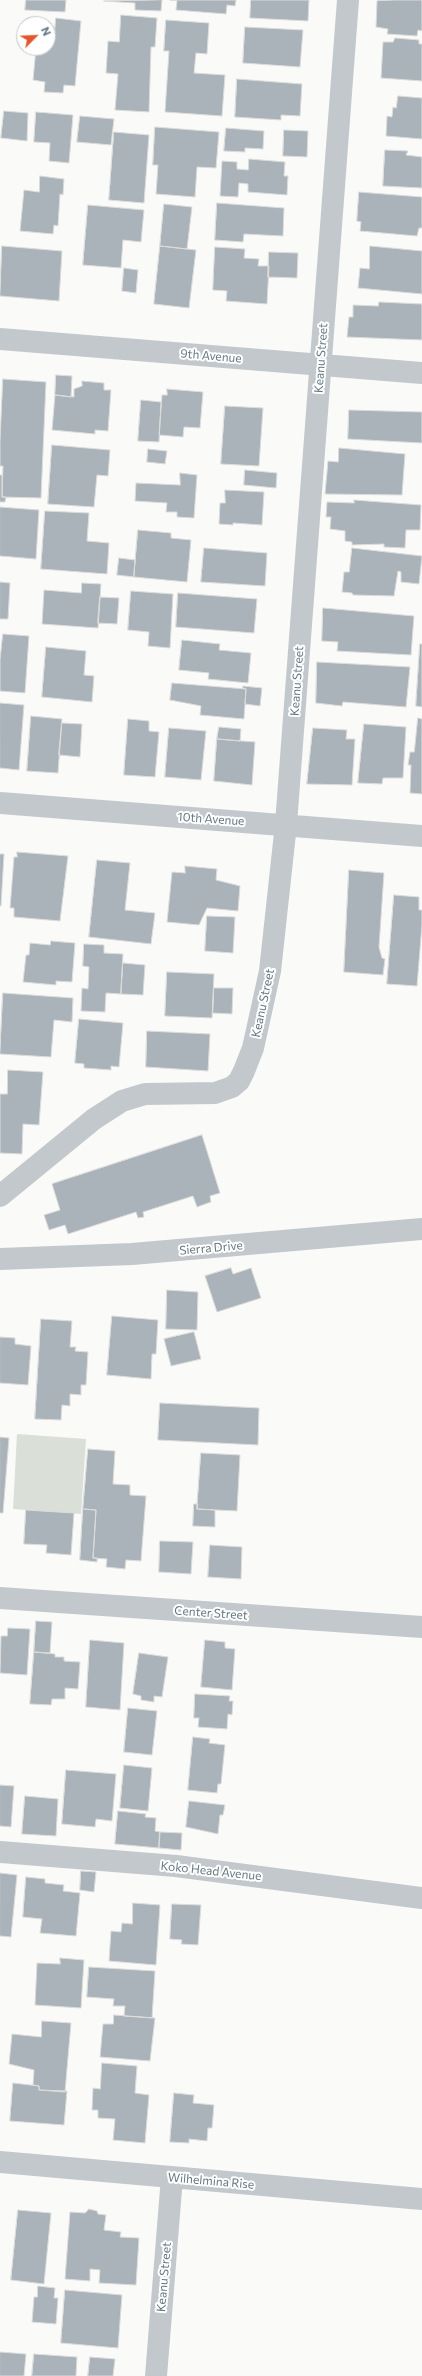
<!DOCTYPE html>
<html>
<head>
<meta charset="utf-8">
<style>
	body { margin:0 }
	#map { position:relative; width:422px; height:2376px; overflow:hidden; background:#fafaf8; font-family:Commissioner,sans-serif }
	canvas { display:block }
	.north { position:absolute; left:16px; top:16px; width:40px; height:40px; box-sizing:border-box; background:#fff; border:1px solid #c1c8cd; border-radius:50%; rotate:66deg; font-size:11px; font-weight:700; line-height:16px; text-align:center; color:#657683 }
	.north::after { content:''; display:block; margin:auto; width:14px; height:18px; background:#e4572e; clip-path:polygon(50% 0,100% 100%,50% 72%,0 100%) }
</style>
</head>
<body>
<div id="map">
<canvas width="422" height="2376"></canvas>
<div class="north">N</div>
</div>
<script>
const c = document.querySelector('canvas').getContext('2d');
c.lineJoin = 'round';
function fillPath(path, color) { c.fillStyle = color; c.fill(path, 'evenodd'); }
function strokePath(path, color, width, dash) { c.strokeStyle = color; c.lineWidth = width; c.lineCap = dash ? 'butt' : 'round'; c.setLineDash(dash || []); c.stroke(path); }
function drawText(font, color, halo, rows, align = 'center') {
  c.font = font + ' Commissioner,sans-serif'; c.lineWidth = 4; c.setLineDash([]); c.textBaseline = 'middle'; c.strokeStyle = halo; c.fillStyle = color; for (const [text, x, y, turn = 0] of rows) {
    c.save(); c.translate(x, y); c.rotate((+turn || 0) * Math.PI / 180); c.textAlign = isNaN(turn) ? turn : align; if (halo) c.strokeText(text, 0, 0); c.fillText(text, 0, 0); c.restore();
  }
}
fillPath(new Path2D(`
	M17,1434L86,1439L81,1514L13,1509Z`), '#dadfd7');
const building = new Path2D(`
	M26,0H66L65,12L25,10Z
	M162,0L161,11L135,10V3L104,1Z
	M170,0H236L235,6L227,5L226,14L176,10L177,1Z
	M251,0H309L308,21L250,18Z
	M395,0H422V31L418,30L417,36L387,34L388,29L376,27L377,1Z
	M121,15L157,18L155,47H151L149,112L115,110L118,74L106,73L108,41L119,42Z
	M56,18L81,21L75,86L64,85L63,93L44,92L45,82L33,80L36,48H48V34L54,35Z
	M166,20L209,23L207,54L196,53L194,73L225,75L222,116L165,112L169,51H164Z
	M245,27L303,30L300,67L243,63Z
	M395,38L419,40V44H422V81L381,78L383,42H393Z
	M237,79L302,84L300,116L281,115V120L235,117Z
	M398,96L422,98V139L386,136L387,116L392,117L393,107L396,108Z
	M4,111L28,113L27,141L1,138Z
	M36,112L73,115L69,163L49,161L50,143L34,142Z
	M80,116L114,119L111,145L77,142Z
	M155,127L219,132L216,168L197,167L195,197L156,194L158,165H153Z
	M226,128L264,131L263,149L245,148V152L224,151Z
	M284,130L308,131L307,157L283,156Z
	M114,132L149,135L144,203L109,200Z
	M385,150L408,151L406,155L422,157V188L383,186Z
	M249,159L285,162L284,176H288L287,195L248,192V184L239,183L238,197L220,196L222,161L237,162V169L248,170Z
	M40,176L64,179L63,195L60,194L58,226L54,225L53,234L20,231L24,190L39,192Z
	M359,192L422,197V228H419L417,236L360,231L361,222L357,221Z
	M217,203L284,208L283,236L244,234L243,242L215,240Z
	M164,204L192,207L187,249L160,246Z
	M88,205L144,210L141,242L123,240L121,268L83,265Z
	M2,246L62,251L59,301L0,296Z
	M160,246L196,250L189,308L154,304Z
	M370,246L422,251V294L358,288L360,268L369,269Z
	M215,247L245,249L244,258L259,259L258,266H269L267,304L226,301L227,291L213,290Z
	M269,252L298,253L297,278L268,277Z
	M124,268L138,270L136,293L122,291Z
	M379,302L422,304V340L347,337L349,317H353V305L378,306Z
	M56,375L72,376L71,397L55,395Z
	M3,379L46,382L41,498L2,497L3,466H0V441Z
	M82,381L104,383V390H111L108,431L95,430V434L52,430L55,395L74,397V389L82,386Z
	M167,389L203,392L200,428L184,427L183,437L159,435L162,395H167Z
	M141,400L161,402L159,442L138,441Z
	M225,406L263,408L259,466L221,464Z
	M349,410L422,412V443L348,439Z
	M52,445L110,450L108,476L97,475L94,507L48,504Z
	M339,448L405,454L402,495L325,494L328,461L338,462Z
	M148,449L167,451L165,464L147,462Z
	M245,470L277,473L276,488L244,485Z
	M180,473L197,475L194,518L177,517V512H166L167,503L135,501L136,483L180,485Z
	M0,475H2V497H6L5,502H0Z
	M225,490L264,492L262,525L233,523V525L219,524L220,503H225Z
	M354,500L421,505L420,530H406L405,548L384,547V544L352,545V542L345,541V531L330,529L331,517H326L327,502L354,503Z
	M0,507L39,510L36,559L0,556Z
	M45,511L89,513L87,541L109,543L107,574L41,569Z
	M138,530L171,533V538L191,540L187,582L134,577Z
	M204,548L267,553L265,586L201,582Z
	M352,548L422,556L419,584L401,582V572L398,571L394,596L353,595L352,593L342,592L344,572H349Z
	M119,558L135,560L134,577L117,575Z
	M0,582L10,583L8,619H0Z
	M82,583L101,584L98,628L42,624L44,590L81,593Z
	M131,591L173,594L170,648L148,646L149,632L128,630Z
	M178,593L257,599L254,633L176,627Z
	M100,597L119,598L117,624L98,623Z
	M323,608L414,616L411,655L337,651L338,642L322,641Z
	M3,634L29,636L25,693L0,691V660Z
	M182,640L220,644L219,650L251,653L248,683L208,679L209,673L179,670Z
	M420,644H422V707L416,706Z
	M46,647L86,651L84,675L94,676L92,702L42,697Z
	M317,662L410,667L406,707L343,702L342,706L316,703Z
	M172,683L246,689L244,719L200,715L201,706L170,700Z
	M243,686L262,688L260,706L245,704L246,689L243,688Z
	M0,703L24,705L19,770L0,768Z
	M31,716L62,719L58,773L27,771Z
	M418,718L422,719V794L410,793L411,765H408L410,752H414Z
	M128,719L149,721V731L159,732L155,777L124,775Z
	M62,723L82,724L80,757L59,755Z
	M364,724L406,727L403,778H383L382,784L358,783Z
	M219,727L241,729L240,741L217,739Z
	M169,728L206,731L201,780L165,777Z
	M313,728L347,730L346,739H355L352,785L307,784Z
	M217,739L255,742L252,785L214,781Z
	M17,852L68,856L60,921L14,917V908H10L14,857H17Z
	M0,854H4L1,906H0Z
	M97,860L130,863L125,910L155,913L151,944L89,937Z
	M185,866L217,869L216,880L240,886L238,911L207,908L199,925L167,922L172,872L185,873Z
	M349,870L384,873L379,947L382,958L385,959L383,975L344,972Z
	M394,895L419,897V910H422V925L417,986L387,984Z
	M207,916L235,917L233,953L205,951Z
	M51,941L75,943L72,982L56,981V985L23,982L26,955H29L30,943L50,945Z
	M84,944L104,945V953L123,954L121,994L106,993L105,1012L81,1011L82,988L88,989L89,967L83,966Z
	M123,963L145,965L143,995L121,994Z
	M167,972L214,974L212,1018L165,1016Z
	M214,988H233L232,1014L213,1013Z
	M3,993L73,998L72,1022L54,1020L51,1057L0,1054Z
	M79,1019L123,1023L119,1067L111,1066V1070L84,1068V1064L75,1063Z
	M147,1031L210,1034L208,1071L146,1067Z
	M8,1070L43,1072L39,1125L23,1124L22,1154L0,1153V1094H7Z
	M202,1135L220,1193L210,1196L211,1202L197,1207L193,1196L143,1212L144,1217L138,1218L136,1212L68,1234L65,1225L49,1230L44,1215L60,1210L52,1184Z
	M231,1268L233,1274L251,1268L261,1298L217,1312L205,1276Z
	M167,1290L198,1292L197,1330L166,1329Z
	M112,1316L158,1320L156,1354H152L151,1379L107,1375Z
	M41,1319L72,1321L70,1347H76L75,1351L88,1352L86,1385H81V1395L70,1394V1406L62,1405L61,1420L35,1419Z
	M194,1332L201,1359L171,1366L164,1339Z
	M0,1337L15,1338V1344L31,1346L28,1385L0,1383Z
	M160,1403L259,1408L258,1445L158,1440Z
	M0,1437L9,1438L3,1513H0Z
	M88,1449L115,1451L113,1484L130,1485V1495L146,1496L141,1561L126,1560L125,1569L106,1567L107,1559L93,1558L96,1510L83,1509Z
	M201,1453L240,1455L237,1511L197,1509Z
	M194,1504H198L197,1509L215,1510V1527L193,1526Z
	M83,1509L96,1510L93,1558H97V1562L80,1560Z
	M26,1510L74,1513L71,1555L46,1553L47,1545L24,1544Z
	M160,1541L193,1542L191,1574L159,1572Z
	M210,1545L242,1547L241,1579L208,1577Z
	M36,1621L52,1622L50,1653L34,1652Z
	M8,1628L30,1629L27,1675L0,1673L1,1636H7Z
	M90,1640L124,1643L120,1710L86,1707Z
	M205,1640L225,1642V1648L235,1649L232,1690L201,1687Z
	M34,1652L55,1654V1657H64V1661L80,1662L78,1689L65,1688V1699H52L51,1705L30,1704Z
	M139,1653L168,1657L162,1697L154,1696V1702L141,1700V1696L133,1694Z
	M195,1694L230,1696L229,1701H233L232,1715L228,1714L227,1729L198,1727L199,1718H194Z
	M128,1708L157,1711L152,1755L124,1752Z
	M193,1737L210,1739L209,1743L225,1745L221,1784H218L217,1793L188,1790Z
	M124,1765L152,1768L148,1811L120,1808Z
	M66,1770L116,1774L112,1821L96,1819L95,1827L62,1824Z
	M0,1785L14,1786L11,1827L0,1826Z
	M25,1796L58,1799L56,1836L22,1834Z
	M189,1801L225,1805L223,1815H220L218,1834L186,1827Z
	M118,1811L146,1814L145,1817L156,1818L155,1831L160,1832L159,1848L115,1844Z
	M160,1832L182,1833L181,1850L159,1848Z
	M81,1871L96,1872L94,1892L80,1890Z
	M0,1873L17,1875L11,1937L0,1936Z
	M26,1877L45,1879V1883L64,1885L63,1891L80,1893L76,1936L40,1933L42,1919L23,1917Z
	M133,1903L160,1905L156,1965L109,1961L111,1931L121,1932L122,1923L132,1924Z
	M172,1904L201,1905L198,1945L181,1944L182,1940L170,1939Z
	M60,1958L84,1960L81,2008L35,2005L37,1963L60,1964Z
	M89,1967L155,1971L152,2018L124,2016L125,2006H113L114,1999L87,1997Z
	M114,2015L155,2018L150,2061L100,2057L103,2024H113Z
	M42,2021L71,2023L65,2092L39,2090V2086L33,2085L34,2070L9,2064L12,2034L41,2037Z
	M102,2063L137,2066L135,2093L149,2095L145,2143L113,2140L115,2119L98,2118V2110H92L93,2088L100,2089Z
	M13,2083L39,2086V2090L67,2091L64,2125L10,2121Z
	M174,2093L194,2095L193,2103L214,2105L212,2128H208L207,2141L189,2139V2143L170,2142Z
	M89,2209L97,2211L98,2214L106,2215L104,2230L121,2232L120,2237L139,2238L136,2285L99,2283L100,2270L90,2269V2281L65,2279L70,2212L85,2213Z
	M18,2210L51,2213L44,2284L11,2280Z
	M38,2286L55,2288L54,2298H58L56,2324L32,2322L34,2297H37Z
	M65,2290L122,2295L118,2348L61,2343Z
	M0,2352L26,2354L24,2376H0Z
	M34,2354L77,2357L76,2376H32Z
	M90,2357L115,2359L113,2376H88Z`);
fillPath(building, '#aab3b9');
strokePath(building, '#dcdcda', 1);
strokePath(new Path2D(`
	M0,339L422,373
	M0,803L422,836
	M0,1196L94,1119L122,1101L145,1094L215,1093L232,1087L239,1081L244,1071L253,1048L270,971L286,824L348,0
	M0,1259L132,1254L422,1229
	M0,1598L422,1627
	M0,1852L176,1866L422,1898
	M0,2162L422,2199
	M156,2376L172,2177`), '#c3c8cc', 22);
drawText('12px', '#657683', '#fff', [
	["9th Avenue",211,356,5],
	["Keanu Street",321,358,-86],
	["Keanu Street",297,681,-86],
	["10th Avenue",211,819,4],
	["Keanu Street",263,1003,-78],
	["Sierra Drive",211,1248,-5],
	["Center Street",211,1613,4],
	["Koko Head Avenue",211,1871,6],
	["Wilhelmina Rise",211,2181,5],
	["Keanu Street",164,2277,-85]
]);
</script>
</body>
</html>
